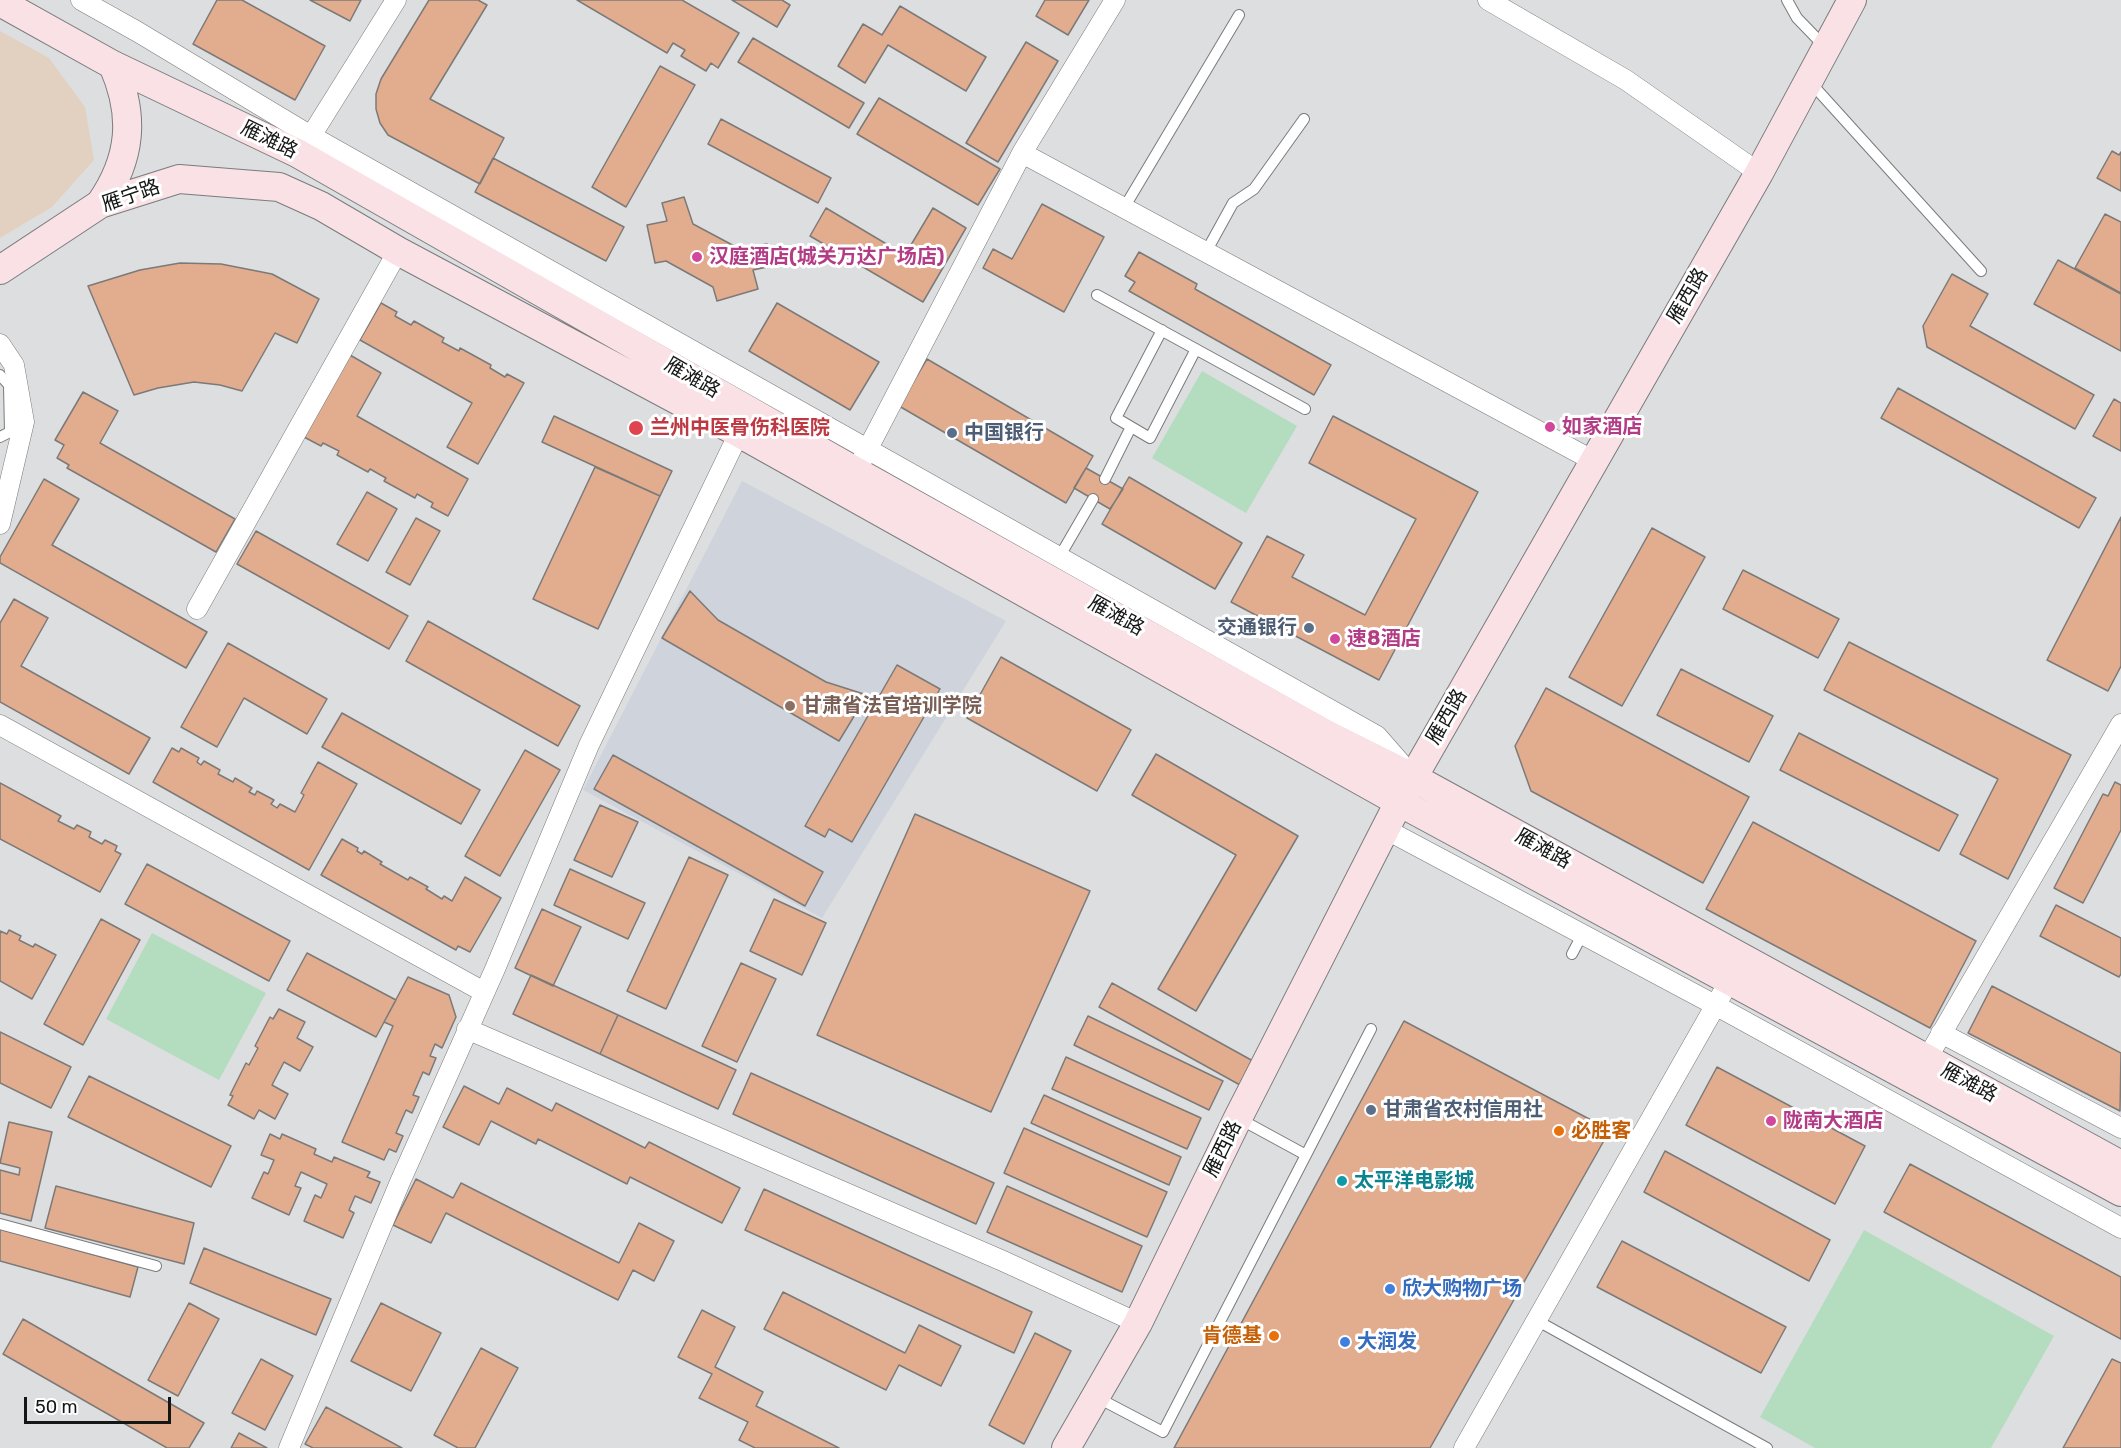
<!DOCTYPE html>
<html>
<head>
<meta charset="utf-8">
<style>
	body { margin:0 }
	#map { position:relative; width:2121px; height:1448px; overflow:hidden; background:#dddee0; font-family:Rubik,sans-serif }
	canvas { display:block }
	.scale { position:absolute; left:24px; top:1397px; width:147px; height:27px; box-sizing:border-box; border:3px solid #151616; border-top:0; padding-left:8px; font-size:18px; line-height:21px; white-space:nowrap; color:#151616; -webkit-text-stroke:4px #fff; paint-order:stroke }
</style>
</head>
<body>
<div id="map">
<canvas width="2121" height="1448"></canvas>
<div class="scale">50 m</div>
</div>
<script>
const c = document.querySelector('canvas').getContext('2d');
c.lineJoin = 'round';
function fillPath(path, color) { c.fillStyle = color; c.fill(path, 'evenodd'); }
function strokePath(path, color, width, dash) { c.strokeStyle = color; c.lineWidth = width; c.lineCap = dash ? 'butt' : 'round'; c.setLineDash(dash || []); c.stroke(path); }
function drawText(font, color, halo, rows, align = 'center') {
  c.font = font + ' Rubik,"Noto Sans SC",sans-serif'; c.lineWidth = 6; c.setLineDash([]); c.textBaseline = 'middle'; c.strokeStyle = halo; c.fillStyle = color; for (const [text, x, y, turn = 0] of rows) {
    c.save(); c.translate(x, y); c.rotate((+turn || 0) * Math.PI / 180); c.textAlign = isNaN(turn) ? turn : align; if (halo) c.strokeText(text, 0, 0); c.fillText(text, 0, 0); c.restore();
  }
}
fillPath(new Path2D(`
	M0,31L49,58L85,107L94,160L52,207L0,238Z`), '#e2d1c0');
fillPath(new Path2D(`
	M742,481L1006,621L822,918L583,790Z`), '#cfd3dc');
fillPath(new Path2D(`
	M1202,371L1297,426L1246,513L1152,458Z
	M152,933L266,993L219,1080L106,1019Z
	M1864,1230L2054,1336L1991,1448H1815L1760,1417Z`), '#b4dcbe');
const building = new Path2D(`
	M217,0H242L325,46L295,100L193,44Z
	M310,0H361L350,21Z
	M429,0H478L487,5L430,99L504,138L480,184L388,135L380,123L376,109V94L381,79Z
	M577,0H682L739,33L718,68L711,63L706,71L681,56L685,50L673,43L667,53Z
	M732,0H782L790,5L777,27Z
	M1045,0H1089L1068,35L1036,16Z
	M900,6L986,57L966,91L888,45L865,83L838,66L863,24L882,35Z
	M753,38L864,103L849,128L738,62Z
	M1026,42L1058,61L998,162L966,143Z
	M660,66L695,85L626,207L592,187Z
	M879,98L1000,169L978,205L857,134Z
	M721,119L831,178L818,203L708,144Z
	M2112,151L2119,155L2121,152V191L2097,178Z
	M493,158L624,227L606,261L475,192Z
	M684,197L693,224L740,249L767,244L772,266L753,270L758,289L717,301L713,287L666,261L655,263L647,225L667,221L662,203Z
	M1042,204L1104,237L1064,312L983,268L993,249L1012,259Z
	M826,208L905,255L933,208L966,228L923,302L810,236Z
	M2105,214L2121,222V293L2075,268Z
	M1139,252L1197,284L1195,289L1331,365L1314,395L1129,291L1135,282L1125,276Z
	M2058,260L2121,294V351L2034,304Z
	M180,263L221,264L272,274L319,299L297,343L275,333L242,391L220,385L194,382L158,388L134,395L88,286L140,270Z
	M1952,274L1988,294L1970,326L2094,395L2075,429L1927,347L1923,326Z
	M381,303L397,312L395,316L411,325L414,321L444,338L442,342L459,351L460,348L491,365L490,368L505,377L507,374L524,383L478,464L447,447L472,403L360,340Z
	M777,303L879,362L850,410L749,351Z
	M350,355L381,373L357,416L468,479L448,516L431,507L433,503L417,494L415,498L384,481L386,478L370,469L368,472L337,455L339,451L323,443L321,446L304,437Z
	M927,359L1093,456L1066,503L899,406Z
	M1898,388L2096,498L2079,528L1881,418Z
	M83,392L118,411L100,443L235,519L216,552L67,468L69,465L57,458L64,445L55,440Z
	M2114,399L2121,403V451L2093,436Z
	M554,416L672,471L660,496L542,442Z
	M1333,416L1478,492L1379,680L1231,602L1267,536L1304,555L1292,577L1365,615L1416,519L1309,463Z
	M595,467L660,496L598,629L533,599Z
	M1086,468L1123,489L1110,509L1074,488Z
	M1129,477L1242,543L1215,589L1102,524Z
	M44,479L79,499L52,545L207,632L186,668L0,563V557Z
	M367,492L397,509L368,561L337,544Z
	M2121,517V666L2108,691L2047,660Z
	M416,518L440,531L410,585L386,572Z
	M1652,528L1705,557L1622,706L1569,677Z
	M256,531L408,616L389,649L237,564Z
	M1743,570L1839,619L1818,658L1723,609Z
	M690,591L718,620L826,682L867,695L839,741L662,638Z
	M14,599L48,618L21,666L150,738L129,774L0,702V623Z
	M428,621L580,706L558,746L406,661Z
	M1849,642L2071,755L2008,879L1960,854L1998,779L1824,690Z
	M228,643L327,699L307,734L244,698L217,747L181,727Z
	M1001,657L1131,730L1097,791L967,718Z
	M897,665L940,689L852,842L829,829L825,837L805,826Z
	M1681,669L1773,716L1749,762L1657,715Z
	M1546,688L1749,797L1703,883L1531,791L1515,746Z
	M342,713L480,790L461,824L322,747Z
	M1799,733L1958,815L1939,851L1780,770Z
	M172,748L179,752L181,748L199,758L197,762L201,765L204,761L220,770L218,774L233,782L235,778L252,788L249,792L255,795L257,791L274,800L271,804L277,808L280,804L295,812L304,795L301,793L318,762L357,784L309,870L153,782Z
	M525,750L560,770L500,876L465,856Z
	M1156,754L1298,836L1196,1011L1158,989L1236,855L1132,795Z
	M613,755L823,872L805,906L594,789Z
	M2115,782L2121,785V830L2083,903L2054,888L2103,794L2108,796Z
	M0,783L61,816L58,821L74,829L77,825L91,832L89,837L102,844L105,840L117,846L115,851L121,854L100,892L0,839Z
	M600,805L638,822L612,877L574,860Z
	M915,814L1090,891L991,1112L817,1035Z
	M1753,822L1976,941L1930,1028L1706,909Z
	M342,839L358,848L357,851L362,854L364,851L382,862L380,864L408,880L410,877L428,887L426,889L442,899L444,896L452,901L465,877L501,898L470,952L458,946L456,950L321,875Z
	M689,857L728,875L666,1009L627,991Z
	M147,864L290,941L269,981L125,904Z
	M570,869L645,903L628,939L554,905Z
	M774,899L826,923L802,975L750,951Z
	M2056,905L2121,938V974L2119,977L2040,936Z
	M542,909L581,927L553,986L515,968Z
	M101,919L140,940L83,1045L44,1024Z
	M9,930L21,936L19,940L33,947L35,944L56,955L32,999L0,981V931L7,934Z
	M307,953L396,1000L376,1037L287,990Z
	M741,963L776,979L737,1062L702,1046Z
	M531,975L618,1015L600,1054L513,1014Z
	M408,977L449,995L456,1017L442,1048L435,1044L430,1056L436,1058L429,1075L423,1072L413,1095L419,1097L412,1113L406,1110L396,1133L403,1136L396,1152L389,1149L384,1160L342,1142L393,1026L384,1022Z
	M1112,983L1253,1061L1240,1085L1099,1007Z
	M1992,986L2121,1053L2120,1111L1968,1033Z
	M279,1009L305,1022L297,1038L313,1047L300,1071L284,1062L272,1085L288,1094L275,1119L259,1110L254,1119L228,1105L233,1096L230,1095L246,1063L249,1065L258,1048L255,1046L270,1017L273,1019Z
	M618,1015L736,1070L718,1109L600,1054Z
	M1088,1016L1223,1081L1209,1110L1074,1045Z
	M1404,1021L1610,1130L1430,1448H1174Z
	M0,1032L71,1067L51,1108L0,1083Z
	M1066,1057L1201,1118L1187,1149L1052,1089Z
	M1717,1067L1865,1146L1835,1204L1686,1125Z
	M751,1073L994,1183L976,1224L733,1114Z
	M89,1076L231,1146L211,1187L68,1117Z
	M464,1086L499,1104L507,1088L552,1111L556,1103L645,1148L649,1142L740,1188L722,1223L630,1177L627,1184L538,1139L536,1144L491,1121L479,1145L443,1127Z
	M1044,1095L1181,1157L1169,1185L1031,1123Z
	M9,1122L52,1132L31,1221L0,1213V1170L19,1175L20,1168L0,1163Z
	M1024,1128L1167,1192L1147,1237L1004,1173Z
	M270,1134L280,1139L282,1134L316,1149L314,1154L332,1162L334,1157L370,1172L367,1177L380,1182L371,1203L355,1196L349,1210L354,1213L343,1238L304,1221L315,1195L321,1198L327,1184L301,1172L295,1186L301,1188L289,1215L252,1198L264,1172L268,1174L274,1160L261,1155Z
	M1665,1151L1830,1240L1809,1281L1644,1192Z
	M1910,1164L2121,1277V1339L1884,1212Z
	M416,1179L453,1198L461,1183L619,1263L639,1223L674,1241L654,1281L633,1270L618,1300L446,1213L431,1243L393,1225Z
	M56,1186L194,1223L184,1264L45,1228Z
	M1007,1186L1142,1246L1122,1292L987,1232Z
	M764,1189L1032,1312L1014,1353L745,1230Z
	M0,1229L138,1267L130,1297L0,1261Z
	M1622,1241L1786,1327L1761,1373L1597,1287Z
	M204,1248L331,1299L316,1335L190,1283Z
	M783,1292L905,1353L919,1325L961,1346L941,1386L899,1365L886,1390L764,1329Z
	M189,1303L219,1319L178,1396L148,1380Z
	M381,1303L441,1333L411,1391L351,1361Z
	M702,1310L735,1327L715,1367L763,1392L756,1406L839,1448H755L739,1440L748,1422L699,1398L712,1374L678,1357Z
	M23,1319L204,1423L189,1448H167L3,1354Z
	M1035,1333L1071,1351L1024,1444L989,1425Z
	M481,1348L518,1368L475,1448H458L434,1435Z
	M261,1359L293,1376L265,1430L232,1413Z
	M2112,1359L2121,1363V1448H2063Z
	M326,1407L402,1448H313L305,1444Z
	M239,1433L267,1448H231Z`);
fillPath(building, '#e2ac8e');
strokePath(building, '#7c7a79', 1.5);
const service = new Path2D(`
	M1787,0L1797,18L1826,48
	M1811,83L1981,271
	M1124,208L1239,15
	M1206,252L1233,203L1254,189L1304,119
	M1097,295L1305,409
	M1162,330L1116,418L1150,438L1196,349
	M0,375L9,385L10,432L0,437
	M1105,479L1131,427
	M1057,561L1093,499
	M1572,954L1582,935
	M1238,1118L1306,1155
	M0,1224L156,1266
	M1536,1320L1767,1448
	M1098,1398L1163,1432L1371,1029`);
const minor = new Path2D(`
	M81,0L138,32L311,136L1377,736L1405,768
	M1488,0L1626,80L1759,173
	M302,147L311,136L396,0
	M1022,153L1594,461
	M0,344L14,365L24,422L0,524
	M862,460L1022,153L1115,0
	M197,609L398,251
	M0,725L484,992
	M1385,829L1715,1005L2121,1228
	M467,1029L1003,1261L1138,1323
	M1941,1033L2121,1128
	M1921,1069L2121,724
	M289,1448L400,1182L495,969L589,745L739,433
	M1464,1448L1722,994`);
const secondary = new Path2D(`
	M0,2L113,65L297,153L855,471L1324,733L1412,777L2121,1165
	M100,204C132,158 135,115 113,65
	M0,270L100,204L179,179L279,187L321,206L398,251L739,433L1399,802L2121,1192
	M1066,1448L1138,1323L1238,1118L1399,802L1759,173L1852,0`);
strokePath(service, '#7a7b7d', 12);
strokePath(minor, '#7a7b7d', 21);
strokePath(secondary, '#7a7b7d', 30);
strokePath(service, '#fff', 10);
strokePath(minor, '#fff', 20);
strokePath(secondary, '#f9e1e5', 28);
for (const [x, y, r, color] of [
	[697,257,6,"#d1479c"],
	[1550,427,6,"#d1479c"],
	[636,428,8,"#e0444e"],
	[952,433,6,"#5c6f8a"],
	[1309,628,6,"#5c6f8a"],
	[1335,639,6,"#d1479c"],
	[790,706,6,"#8d6e63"],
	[1371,1110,6,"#5c6f8a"],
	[1771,1121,6,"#d1479c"],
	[1559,1131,6,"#e8710a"],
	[1342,1181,6,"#0f9aa8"],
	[1390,1289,6,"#3f7fe0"],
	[1274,1336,6,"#e8710a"],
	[1345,1342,6,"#3f7fe0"]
]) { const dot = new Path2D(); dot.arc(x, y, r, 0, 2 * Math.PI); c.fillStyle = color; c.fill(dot); strokePath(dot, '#fff', 2); }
drawText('20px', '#151616', '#fff', [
	["雁滩路",269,140,26],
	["雁宁路",131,196,-19],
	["雁西路",1688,296,-60],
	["雁滩路",692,378,30],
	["雁滩路",1116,616,29],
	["雁西路",1447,717,-60],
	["雁滩路",1543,849,29],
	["雁滩路",1969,1083,28],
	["雁西路",1223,1149,-64]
]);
drawText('bold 20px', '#b23c85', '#fff', [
	["汉庭酒店(城关万达广场店)",709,257],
	["如家酒店",1562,427],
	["速8酒店",1347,639],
	["陇南大酒店",1783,1121]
], 'left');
drawText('bold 20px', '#be3a42', '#fff', [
	["兰州中医骨伤科医院",650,428]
], 'left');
drawText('bold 20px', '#4e5e75', '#fff', [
	["中国银行",964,433],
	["交通银行",1297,628,"right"],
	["甘肃省农村信用社",1383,1110]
], 'left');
drawText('bold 20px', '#785e54', '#fff', [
	["甘肃省法官培训学院",802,706]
], 'left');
drawText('bold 20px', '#c56008', '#fff', [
	["必胜客",1571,1131],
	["肯德基",1262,1336,"right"]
], 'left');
drawText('bold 20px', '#0d838f', '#fff', [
	["太平洋电影城",1354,1181]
], 'left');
drawText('bold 20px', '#366cbe', '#fff', [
	["欣大购物广场",1402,1289],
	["大润发",1357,1342]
], 'left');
</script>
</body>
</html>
